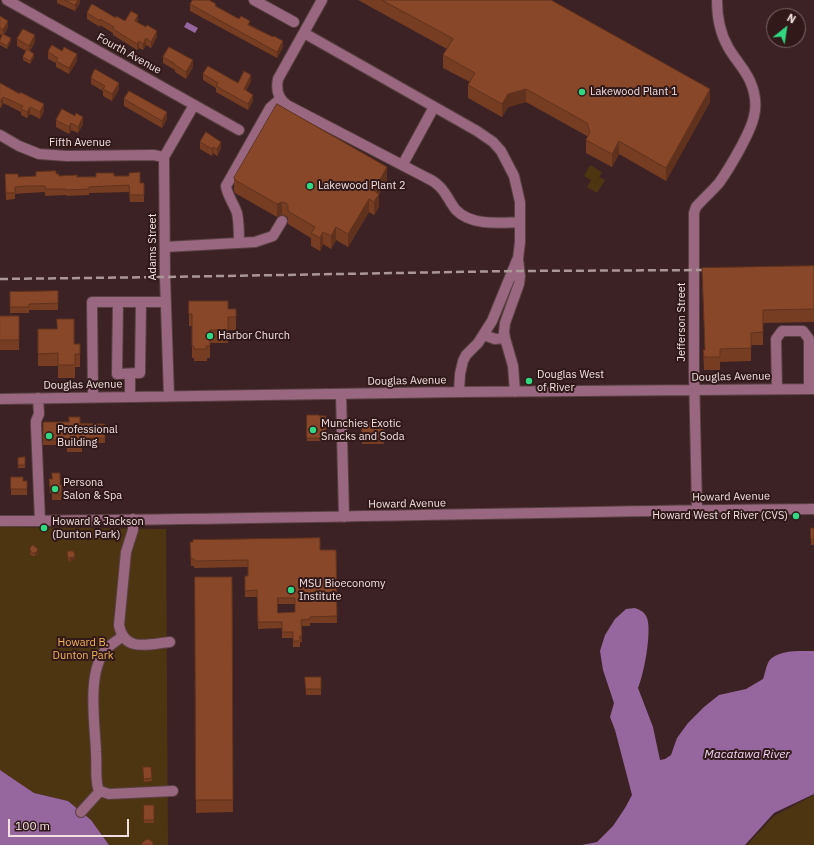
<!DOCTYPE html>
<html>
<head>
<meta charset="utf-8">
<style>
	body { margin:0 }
	#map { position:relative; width:814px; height:845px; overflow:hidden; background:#3c2224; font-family:"IBM Plex Sans",sans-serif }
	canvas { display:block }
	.north { position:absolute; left:766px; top:8px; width:40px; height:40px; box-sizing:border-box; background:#31191a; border:1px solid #7e696a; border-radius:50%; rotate:30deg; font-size:11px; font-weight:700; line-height:16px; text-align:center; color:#f2e0e1 }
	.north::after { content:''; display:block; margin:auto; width:14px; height:18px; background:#30d882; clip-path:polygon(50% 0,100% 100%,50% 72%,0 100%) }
	.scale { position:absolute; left:8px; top:819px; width:121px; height:18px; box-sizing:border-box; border:2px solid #f2e0e1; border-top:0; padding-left:5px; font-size:12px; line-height:14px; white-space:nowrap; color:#f2e0e1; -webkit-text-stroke:3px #31191a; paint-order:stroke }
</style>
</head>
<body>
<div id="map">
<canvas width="814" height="845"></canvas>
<div class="north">N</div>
<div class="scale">100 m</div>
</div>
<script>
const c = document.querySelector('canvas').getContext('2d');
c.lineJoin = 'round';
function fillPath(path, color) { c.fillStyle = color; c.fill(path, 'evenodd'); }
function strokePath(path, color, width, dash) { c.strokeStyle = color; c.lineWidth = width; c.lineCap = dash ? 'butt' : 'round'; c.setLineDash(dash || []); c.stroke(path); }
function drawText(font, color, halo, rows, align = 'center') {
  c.font = font + ' "IBM Plex Sans",sans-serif'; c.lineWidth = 4; c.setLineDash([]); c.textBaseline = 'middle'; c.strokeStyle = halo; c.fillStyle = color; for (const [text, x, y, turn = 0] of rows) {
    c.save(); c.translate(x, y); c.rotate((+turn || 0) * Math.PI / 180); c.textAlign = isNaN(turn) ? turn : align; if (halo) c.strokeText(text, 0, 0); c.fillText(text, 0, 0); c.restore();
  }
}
fillPath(new Path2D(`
	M590,165L602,172L599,177L605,180L597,193L587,187L591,180L584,176Z
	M0,527L166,529L168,845H109L91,820L68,801L34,793L0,770Z
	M814,795V845H747L774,816Z`), '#4e3512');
fillPath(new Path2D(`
	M187,22L198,28L195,33L184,27Z
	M635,608C640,610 645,612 647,618C652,631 644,674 638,688L653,727L660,760L665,759L671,755L677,738L688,723L704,707L719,695L746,689L763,679C765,674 766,666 769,661C778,649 801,651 814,651V794L774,813L745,845H582L597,842L613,826L625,808L632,795L615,730L610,717L614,703L603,670L600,651L605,635L615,619L626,609Z
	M0,770L34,793L68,801L91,820L109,845H0Z`), '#96669e');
const minor = new Path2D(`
	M7,0L239,130
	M254,0L294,22
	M322,0L278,79C276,89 278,99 287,105L427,178C432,180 436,183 440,187C447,194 450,203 456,210C471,226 500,223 520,222
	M304,33L477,131L493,142L501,151L514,176L520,202V242L518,259L520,276L519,284L505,323L504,332L505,338L513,366L515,392
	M0,135L19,146L39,154L67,156L153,155L164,157
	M403,164L434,107
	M239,243C239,233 239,222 237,213C234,204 227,195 226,186L270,108L280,99
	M165,247L255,242L273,236L282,221
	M141,302L140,373L117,374L118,302H166
	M484,335L495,339L505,338
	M777,389L776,339L782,331H803L809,339V389
	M459,392L460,374L463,361L466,355L478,343L492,321L517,260
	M341,394L344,517
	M169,396L165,277L164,157L194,105
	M93,397L92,302H118
	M130,397V374
	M38,398L39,414L36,421V426L40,521
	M0,399L459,392L814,389
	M697,510L694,371V213L696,207C703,199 712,191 719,183C729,169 751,132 754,116C758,101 753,84 745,72C740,64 733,56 728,47C720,33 717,16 717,0
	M133,519V530L126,552L119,625C124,653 149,644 170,642
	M0,521C271,520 543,511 814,509
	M122,637C117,640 112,644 107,648C86,671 95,723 96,752C97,764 95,777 98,788L100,791L109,794L173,791
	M81,812L100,791`);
strokePath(minor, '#594042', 12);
strokePath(minor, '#99677f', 10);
strokePath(new Path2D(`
	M0,279L165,277L513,271L714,270`), '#ac9798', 2.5, [8, 4]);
fillPath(new Path2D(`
	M57,0H80V3L75,11L57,3Z
	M358,0H551L710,102L666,181L619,154L612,167L586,153V140L587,138V136L526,102L508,107L502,117L468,98V85L470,82L443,68V55L447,49Z
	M190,4L216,6L250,25L273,37L283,47L277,58L190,11Z
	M87,13L116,18L125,21H138L137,22L157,37L151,48L146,45L143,50L139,48L137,50L113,35V33L100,25V27L87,19Z
	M0,16L8,27L4,35L11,41L7,49L0,45V40L2,36L0,34Z
	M17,39L35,42L30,51L34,57L30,64L23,60V57L26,51L17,46Z
	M48,52L77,61L69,74L56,67V63L48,59Z
	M163,57L193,67L186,79L175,72V70L163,63Z
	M203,74L238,83L251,81L246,91L253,101L248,110L216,92V88L203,80Z
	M91,78L119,89L112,101L103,96V91L91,84Z
	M0,83L44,111L40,119L30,114L27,118L21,115V112L3,103L1,108L0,107Z
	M124,99L167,119L162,128L124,106Z
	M56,120L83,124L78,133L71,130L69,134L56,127Z
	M200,142L221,148L217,156L213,153L212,156L200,149Z
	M5,174L18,177L36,176L56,174L59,176L77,177L114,176L140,183H144V202H130L129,192L89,193V195L66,196V195L45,196V192L27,193L15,194V199L6,200Z
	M234,178L387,180L379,194V207L374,215L369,212L348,247L336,240L331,249L323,244L320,251L311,246V238L288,224V218L286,216L282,215L277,217L235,193L234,191Z
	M814,266V322L763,323V345H751V361L720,362V370H704L703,350H705L702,268Z
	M58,291V310H29V313H10V292Z
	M189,301L228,309L236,317V330H228V343H210V358H207V361H194V358H192V326H189Z
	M0,316H19V350H0Z
	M38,329L74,344H80V367H75V378H58V366H38Z
	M307,415L326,416V441H307Z
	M43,422L105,424V443H82V452H67V445H43Z
	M362,423H383L384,444H362Z
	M25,457V468H18V458Z
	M11,477L23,481H27V495H11Z
	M49,479L60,485L62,492L61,500H52V493H50Z
	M811,528H814V545H811Z
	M190,542L320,550H336L337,623H310V626H301L302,642H300V647H293V638H282V628L258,629L257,597H245V576H248V567L194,568V566H191ZM278,604H295V612L278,613Z
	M30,548L38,554L35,556H32L30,554Z
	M67,554L75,557L74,560L70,562L68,560Z
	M195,577H232L233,812L196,813Z
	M305,677H321V695H306Z
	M143,767L152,778V781L144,782Z
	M144,805H154V823H144Z`), '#763d23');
fillPath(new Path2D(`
	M78,0H80V3L75,11V5Z
	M138,15V21L135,27V21Z
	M8,21V27L3,36V30Z
	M157,31V37L151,48V42Z
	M35,35V42L29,52V46Z
	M11,38V41L7,49V46Z
	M146,38V45L143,50V44Z
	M139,41V48L137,50V44Z
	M283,41V47L277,58V52Z
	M34,54V57L30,64V61Z
	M77,54V61L69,74V68Z
	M193,60V67L186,79V72Z
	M251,75V81L244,95V89Z
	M119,83V89L112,101V94Z
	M526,89V102L508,107L502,117V104L508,94Z
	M710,89V102L666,181V168Z
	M253,95V101L248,110V104Z
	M3,97V103L1,108V101Z
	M44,104V111L40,119V112Z
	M30,107V114L27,118V112Z
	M167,112V119L162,128V121Z
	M83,117V124L78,133V127Z
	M71,123V130L69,134V127Z
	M619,141V154L612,167V154Z
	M221,142V148L217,156V149Z
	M213,147V153L212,156V149Z
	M387,167V180L379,194V207L374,215V191Z
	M369,199V212L348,247V234Z
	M282,202V215L277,217V204Z
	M336,227V240L331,249V236Z
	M323,232V244L320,251V238Z
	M62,485V492L61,500V494Z
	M38,550V554L35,556V553Z
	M75,554L74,560L70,562V558Z`), '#60321d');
const building = new Path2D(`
	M65,0H78L75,5Z
	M193,0H209L216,4L215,6L239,19L241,16L250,21L248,25L273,37L274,36L283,41L277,52L190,4Z
	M382,0H551L710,89L666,168L619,141L612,154L586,140L590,132L587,123L526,89L508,94L502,104L468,85L475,73L443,55L453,39Z
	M92,4L116,18V16L125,21L131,11L138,15L135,21L146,27L147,25L157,31L151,42L146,38L143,44L139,41L137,44L113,29L114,27L100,19V21L87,13Z
	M0,16L8,21L3,30L0,28Z
	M23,29L35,35L29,46L17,39Z
	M3,34L11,38L7,46L0,42V40Z
	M52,45L62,51L64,47L77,54L69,68L56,61L58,58L48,52Z
	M169,47L193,60L186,72L175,65V64L163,57Z
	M27,49L34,54L30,61L23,57Z
	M208,66L238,83L244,71L251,75L244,89L253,95L248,104L216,86L218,83L203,74Z
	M95,69L119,83L112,94L103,89L105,86L91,78Z
	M0,83L20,94V92L44,104L40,112L30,107L27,112L21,109L23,106L3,97L1,101H0Z
	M129,91L167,112L162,121L124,99Z
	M277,104L387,167L374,191L379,194L374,202L369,199L348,234L336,227L331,236L323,232L320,238L311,233L315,227L288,211V205L286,203L282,202L277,204L235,180L234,178Z
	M62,109L75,116L76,113L83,117L78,127L71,123L69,127L56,120Z
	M206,132L221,142L217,149L213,147L212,149L200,142Z
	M56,171V174H59V176L77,175V177H96V173H114V176H129V173L140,172V183H144V195H130L129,185L89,187V189L66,190V189H45V186H27L15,187V193H6L5,174H18V177L36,176V172Z
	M814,266V309L763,310V332L751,333V348L720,349V357H704L703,350H705L702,268Z
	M58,291V303L29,304V307H10V292Z
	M189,301H228V309H236V317H228V330H210V346H206L207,349H194V346H192V314H189Z
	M0,316H19V340H0Z
	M57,319H74V344H80V354H75V365H58V353L38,354V329H57Z
	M307,415H319V416H326V438H307Z
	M69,417H80V424H105V438H82V446L67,447V440H43V422H69Z
	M362,423H383L384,441H362Z
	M25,457V465H18V458Z
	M52,473H60V485H62L61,494L52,493V486H50L49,479H52Z
	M11,477H23V481H27V489H11Z
	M811,528H814V539H811Z
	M320,538V550H336L337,616L310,617V619L301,620L302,636H300V641H293V632H282V622H258L257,590L245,591V576H248V560L194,561V559H191L190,542H193V540ZM278,598H295V612L278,613Z
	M33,545L37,548L38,550L35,553H32L30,550V548Z
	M68,551H73L75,554L74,557L70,558L68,557L67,554Z
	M195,577H232L233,800H196Z
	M305,677H321V689H306Z
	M143,767H151L152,778L144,779Z
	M144,805H154V820H144Z
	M147,839L152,841L154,845H141L142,843Z`);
fillPath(building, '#894729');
strokePath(building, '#60321d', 1);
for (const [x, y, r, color] of [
	[582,92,4,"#30d882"],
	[310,186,4,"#30d882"],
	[210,336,4,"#30d882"],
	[529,381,4,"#30d882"],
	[313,430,4,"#30d882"],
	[49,436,4,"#30d882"],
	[55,489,4,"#30d882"],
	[796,516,4,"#30d882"],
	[44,528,4,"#30d882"],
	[291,590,4,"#30d882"]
]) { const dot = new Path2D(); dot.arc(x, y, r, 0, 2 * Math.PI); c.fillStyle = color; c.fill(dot); strokePath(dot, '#31191a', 1.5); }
drawText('11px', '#f2e0e1', '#31191a', [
	["Fourth Avenue",129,54,29],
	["Fifth Avenue",80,143],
	["Adams Street",153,247,-90],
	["Jefferson Street",682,322,-90],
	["Douglas Avenue",731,377,-1],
	["Douglas Avenue",407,381,-1],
	["Douglas Avenue",83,385,-1],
	["Howard Avenue",731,497,-1],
	["Howard Avenue",407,504,-1]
]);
drawText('11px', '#f2e0e1', '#31191a', [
	["Lakewood Plant 1",590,92],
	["Lakewood Plant 2",318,186],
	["Harbor Church",218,336],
	["Douglas West",537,375],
	["of River",537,388],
	["Munchies Exotic",321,424],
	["Snacks and Soda",321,437],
	["Professional",57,430],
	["Building",57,443],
	["Persona",63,483],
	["Salon & Spa",63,496],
	["Howard West of River (CVS)",788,516,"right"],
	["Howard & Jackson",52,522],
	["(Dunton Park)",52,535],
	["MSU Bioeconomy",299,584],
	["Institute",299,597]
], 'left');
drawText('11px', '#f4b35b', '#31191a', [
	["Howard B.",83,643],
	["Dunton Park",83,656]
]);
drawText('italic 12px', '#f1d6f6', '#31191a', [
	["Macatawa River",747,755]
]);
</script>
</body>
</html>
